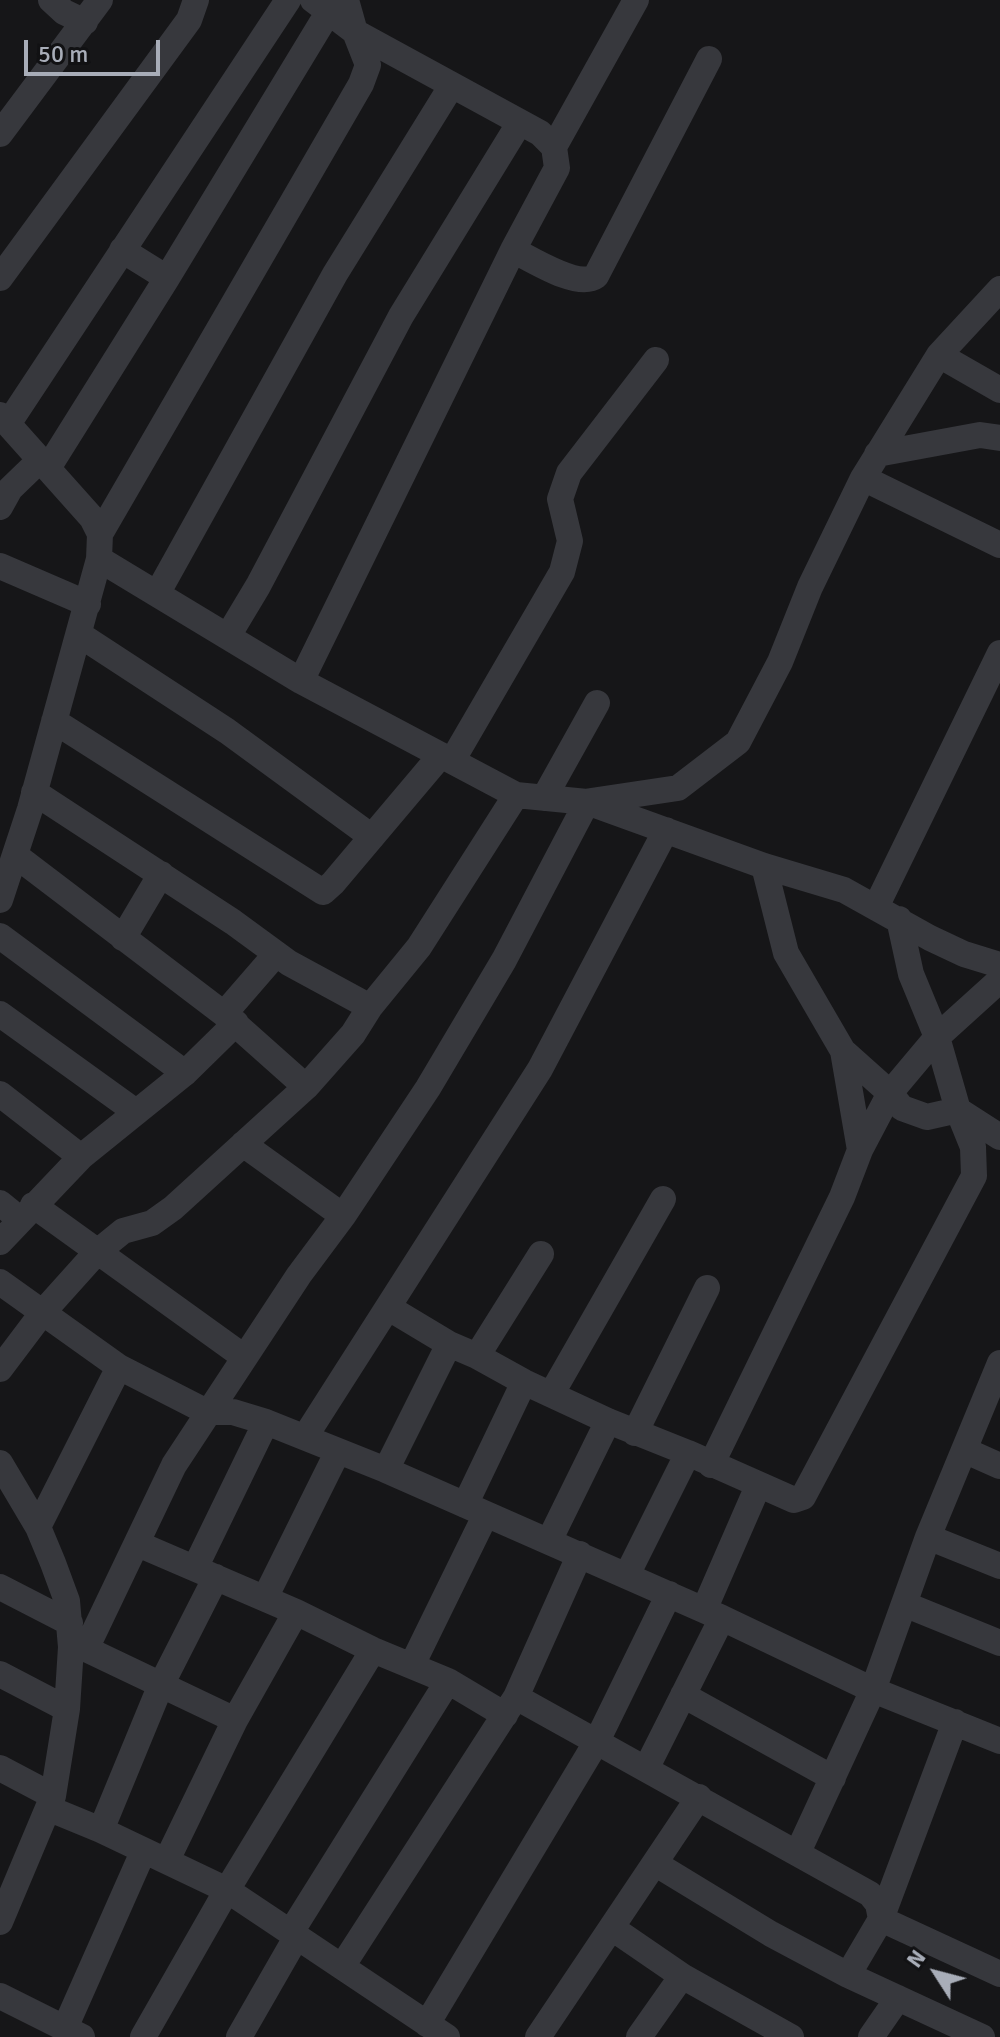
<!DOCTYPE html>
<html>
<head>
<meta charset="utf-8">
<style>
	body { margin:0 }
	#map { position:relative; width:1000px; height:2037px; overflow:hidden; background:#161618; font-family:Signika,sans-serif }
	canvas { display:block }
	.north { position:absolute; left:896px; top:1933px; width:80px; height:80px; -webkit-text-stroke:6px #111113; paint-order:stroke; rotate:306deg; font-size:22px; font-weight:700; line-height:32px; text-align:center; color:#a8adb8 }
	.north::after { content:''; display:block; margin:auto; width:28px; height:36px; background:#a8adb8; clip-path:polygon(50% 0,100% 100%,50% 72%,0 100%) }
	.scale { position:absolute; left:24px; top:40px; width:136px; height:36px; box-sizing:border-box; border:4px solid #a8adb8; border-top:0; padding-left:10px; font-size:24px; line-height:28px; white-space:nowrap; color:#a8adb8; -webkit-text-stroke:6px #111113; paint-order:stroke }
</style>
</head>
<body>
<div id="map">
<canvas width="1000" height="2037"></canvas>
<div class="north">N</div>
<div class="scale">50 m</div>
</div>
<script>
const c = document.querySelector('canvas').getContext('2d');
c.lineJoin = 'round';
function strokePath(path, color, width, dash) { c.strokeStyle = color; c.lineWidth = width; c.lineCap = dash ? 'butt' : 'round'; c.setLineDash(dash || []); c.stroke(path); }
strokePath(new Path2D(`
	M51,0L64,12L85,22
	M0,134L100,0
	M554,147L636,0
	M122,250L167,278
	M513,250C533,260 578,289 596,276L709,59
	M0,278L189,20L196,0
	M939,355L1000,390
	M0,415L92,518L100,534L99,559L30,809L0,900
	M8,424L288,0
	M877,454L980,435L1000,438
	M48,468L167,278L329,11
	M863,478L1000,545
	M0,507L10,489L40,460
	M100,534L361,84L368,65L355,32L313,0
	M99,559L301,681L516,795L587,802L764,866L844,890L930,938L964,954L1000,965
	M0,566L88,604
	M157,594L335,274L452,85
	M80,635L227,731L372,837
	M228,636L258,586L401,316L520,122
	M301,681L513,250L557,168L554,147L540,133L355,32L346,0
	M54,721L323,892L333,883L441,755
	M452,761L562,572L570,541L560,499L569,473L656,360
	M34,792L233,922L289,963L370,1007
	M544,798L597,703
	M591,801L678,788L738,742L780,662L810,587L863,478L939,355L1000,289
	M15,855L224,1014L306,1087
	M876,907L1000,653
	M0,936L185,1073
	M123,938L161,874
	M0,1014L136,1112
	M224,1014L276,954
	M843,1051L890,1093L902,1108L927,1117L958,1110L1000,1137
	M0,1094L81,1157
	M243,1144L343,1216
	M860,1150L890,1093L937,1037L1000,980
	M0,1203L21,1220
	M33,1205L244,1357
	M0,1242L81,1157L185,1073L236,1023
	M0,1282L119,1367L207,1412H233L266,1422L386,1470L722,1618L873,1690L1000,1741
	M389,1308L449,1344L477,1356L524,1382L608,1421L688,1453L794,1500L803,1497L974,1176L973,1147L958,1110L937,1037L911,974L899,919
	M477,1356L541,1254
	M0,1369L43,1312L96,1253L123,1231L152,1223L173,1208L306,1087L353,1034L370,1007L419,947L516,795
	M552,1393L663,1199
	M635,1433L707,1288
	M305,1437L540,1069L666,830
	M964,1450L1000,1466
	M0,1463L38,1527L53,1563L67,1601L71,1647L67,1709L53,1796L0,1922
	M711,1465L842,1197L860,1150L843,1051L786,953L764,866
	M386,1470L449,1344
	M465,1505L524,1382
	M38,1527L119,1367
	M928,1537L1000,1566
	M549,1541L608,1421
	M138,1544L296,1612L235,1720L167,1860
	M195,1568L266,1422
	M627,1575L688,1453
	M0,1587L70,1623
	M265,1598L338,1451
	M904,1604L1000,1643
	M704,1610L758,1486
	M296,1612L373,1650L448,1681L505,1715
	M71,1647L86,1649L235,1720
	M86,1649L174,1465L299,1275L343,1216L428,1088L504,960L587,802
	M412,1665L486,1514
	M0,1674L67,1709
	M683,1695L833,1778
	M516,1697L870,1894L878,1904L881,1919L1000,1974
	M0,1768L53,1796
	M646,1769L722,1618
	M50,1809L101,1830L227,1890L447,2037
	M101,1830L160,1687L216,1577
	M798,1852L873,1690L928,1537L1000,1363
	M656,1864L771,1934L848,1975L982,2037
	M612,1928L682,1976L791,2037
	M291,1932L448,1681
	M343,1965L516,1697L580,1554
	M848,1975L881,1919L955,1722
	M0,1996L82,2037
	M427,2024L597,1741L669,1594
	M65,2028L143,1852
	M143,2037L227,1890L373,1650
	M239,2037L297,1936
	M538,2037L699,1797
	M639,2037L682,1976
	M871,2037L898,1998`), '#37383d', 26);
</script>
</body>
</html>
